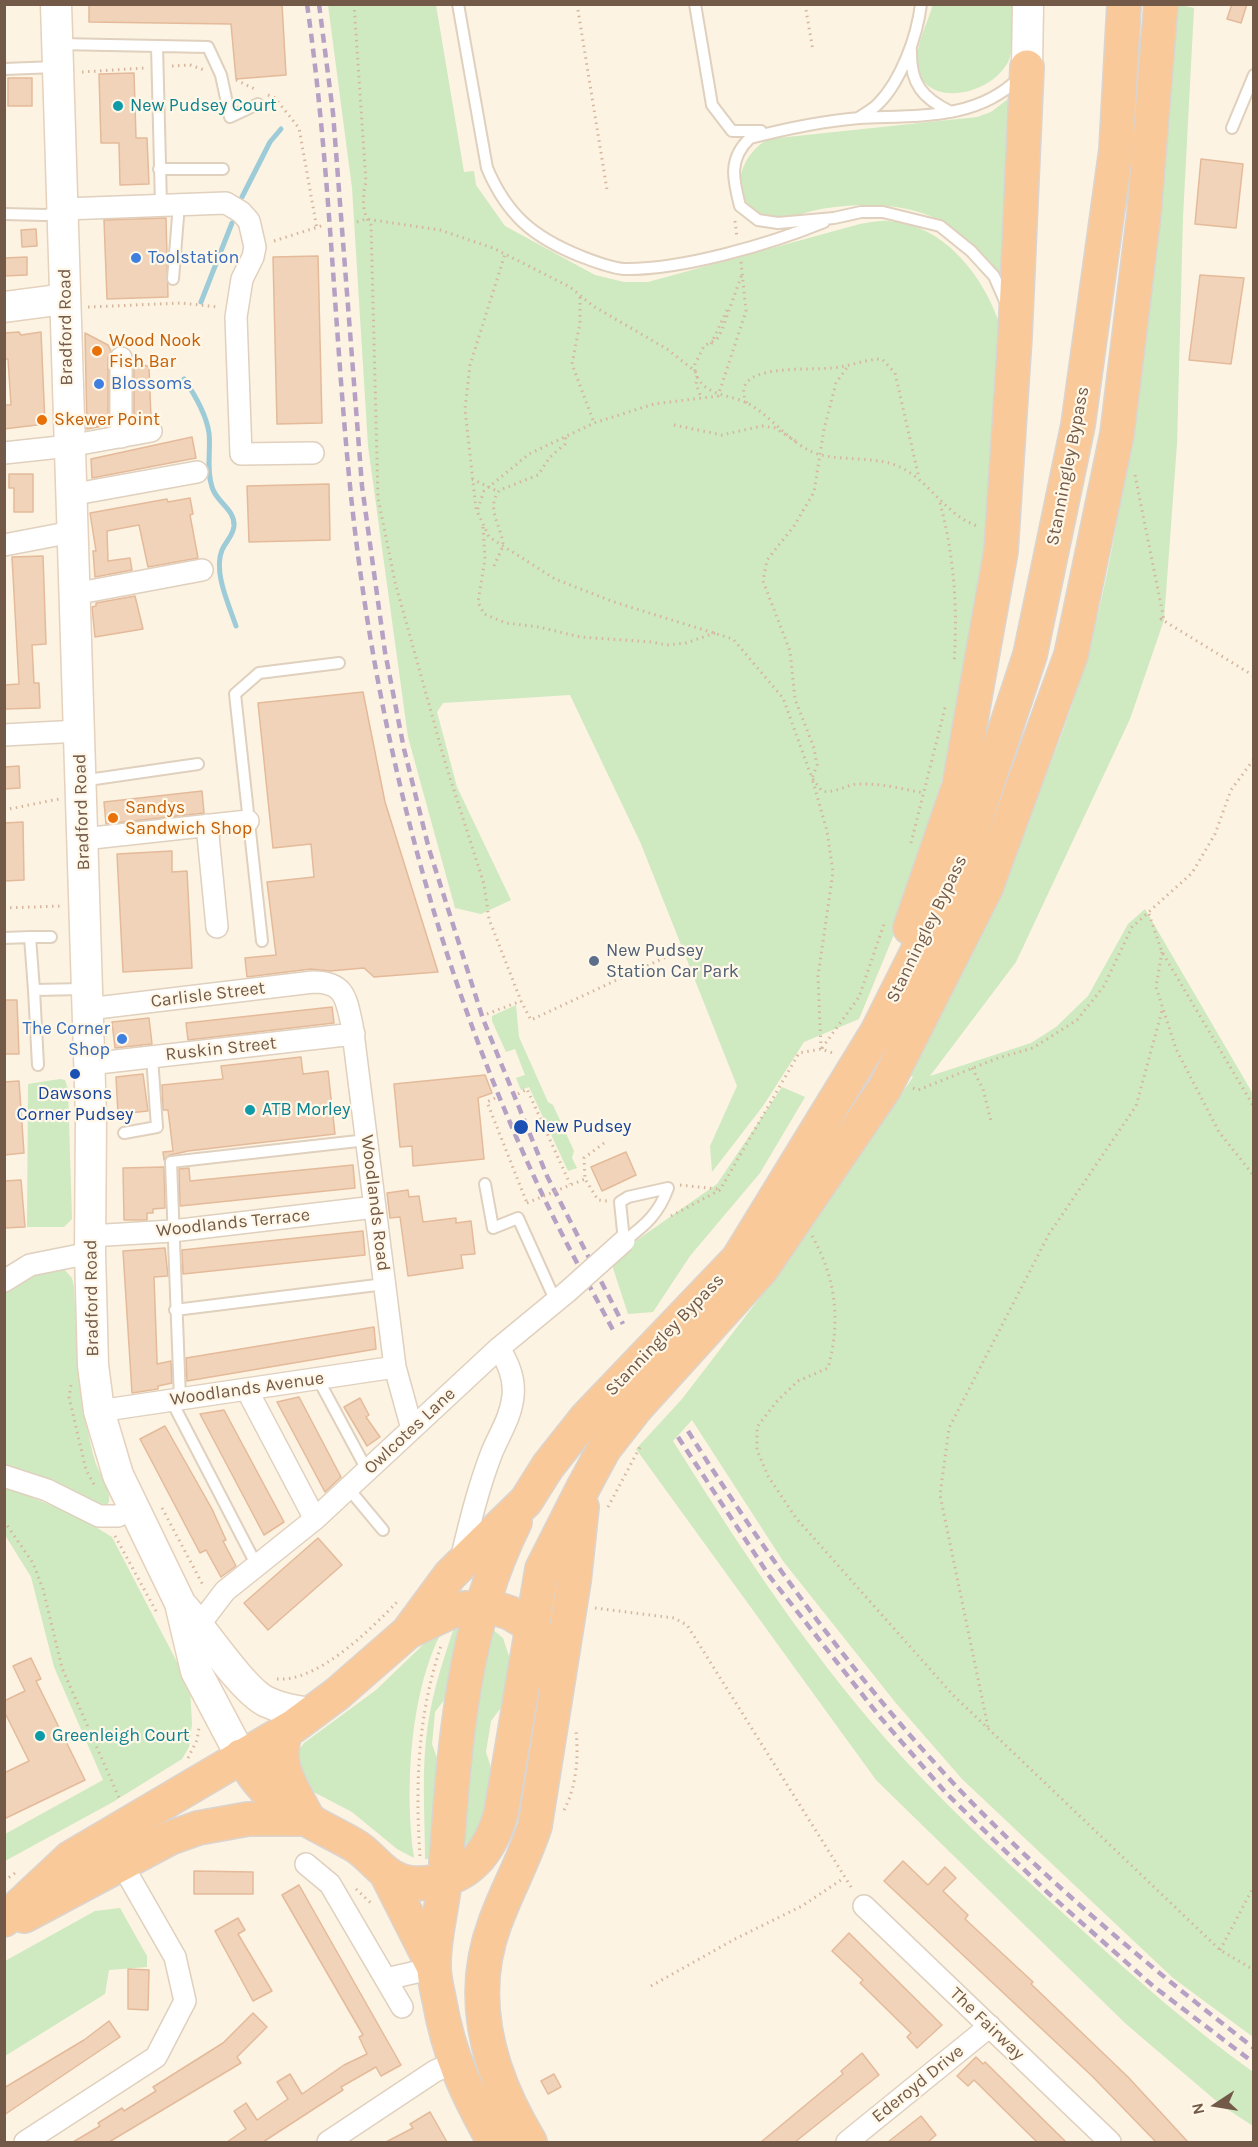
<!DOCTYPE html>
<html>
<head>
<meta charset="utf-8">
<style>
	body { margin:0 }
	#map { position:relative; width:1258px; height:2147px; overflow:hidden; background:#fcf3e2; font-family:Karla,sans-serif }
	canvas { display:block }
	.frame { position:absolute; inset:0; border:6px solid #735a48; pointer-events:none }
	.north { position:absolute; left:1186px; top:2075px; width:60px; height:60px; -webkit-text-stroke:4px #fff7e8; paint-order:stroke; rotate:258deg; font-size:16px; font-weight:700; line-height:24px; text-align:center; color:#735a48 }
	.north::after { content:''; display:block; margin:auto; width:21px; height:27px; background:#735a48; clip-path:polygon(50% 0,100% 100%,50% 72%,0 100%) }
</style>
</head>
<body>
<div id="map">
<canvas width="1258" height="2147"></canvas>
<div class="frame"></div>
<div class="north">N</div>
</div>
<script>
const c = document.querySelector('canvas').getContext('2d');
c.lineJoin = 'round';
function fillPath(path, color) { c.fillStyle = color; c.fill(path, 'evenodd'); }
function strokePath(path, color, width, dash) { c.strokeStyle = color; c.lineWidth = width; c.lineCap = dash ? 'butt' : 'round'; c.setLineDash(dash || []); c.stroke(path); }
function drawText(font, color, halo, rows, align = 'center') {
  c.font = font + ' Karla,sans-serif'; c.lineWidth = 4.5; c.setLineDash([]); c.textBaseline = 'middle'; c.strokeStyle = halo; c.fillStyle = color; for (const [text, x, y, turn = 0] of rows) {
    c.save(); c.translate(x, y); c.rotate((+turn || 0) * Math.PI / 180); c.textAlign = isNaN(turn) ? turn : align; if (halo) c.strokeText(text, 0, 0); c.fillText(text, 0, 0); c.restore();
  }
}
fillPath(new Path2D(`
	M933,4L1012,5C1012,18 1014,49 1009,60C991,99 915,110 917,58C918,40 928,22 933,4Z
	M328,5H436L464,172L474,171L476,185L505,226L595,275L624,282H648L860,224C869,223 879,220 888,221C943,224 982,274 999,322L984,547L950,746L919,874L859,1019L804,1042L763,1106L712,1172L710,1146L737,1086L641,844L570,695L443,703L437,712L457,787L511,900L481,914L455,908L408,737L368,446L352,188Z
	M1180,5L1194,8L1183,217L1177,444L1164,620L1130,719L1016,962L930,1076L1031,1043L1056,1027L1088,996L1128,924L1145,909L1253,1094V2037L1173,1978L962,1779L895,1702L783,1561L692,1420L673,1441C742,1551 814,1661 902,1757C958,1818 1020,1875 1082,1930C1137,1980 1193,2029 1253,2072V2126L1221,2105L1126,2024L876,1780L636,1449L682,1399L771,1283L913,1077L902,1072C968,938 1045,804 1086,660C1118,548 1132,428 1143,313C1154,211 1165,109 1175,8Z
	M1008,99L1001,280C957,212 904,198 827,208C810,210 789,220 772,217C728,207 733,160 768,139L977,117L991,112Z
	M516,1005L519,1037L548,1102L553,1105L574,1151L572,1158L577,1168L568,1171L529,1087L521,1090L516,1078L525,1075L515,1049L506,1052L492,1021V1016Z
	M60,1079L65,1080L68,1089L72,1219L64,1227H27L28,1084Z
	M782,1087L805,1097L760,1173L690,1256L653,1312L628,1314L610,1259L717,1184Z
	M63,1268L72,1278L74,1287C77,1347 79,1403 95,1461C98,1472 114,1494 108,1504L103,1505L70,1489L5,1466L4,1292C23,1275 38,1271 63,1268Z
	M5,1487L76,1515L112,1537L190,1687L192,1724L189,1747L182,1759L113,1802L5,1861V1834L103,1780L54,1667L31,1577L5,1535Z
	M455,1625L460,1626L448,1695L435,1712L432,1744L439,1763L430,1859H425C425,1814 421,1768 428,1724C433,1690 444,1657 455,1625Z
	M491,1628L503,1638L510,1659L503,1705L491,1721L486,1752L492,1771L484,1817L473,1839L463,1847L471,1739Z
	M442,1631C410,1691 404,1791 414,1858L397,1849L352,1812L306,1788L296,1754L304,1743L376,1690L429,1639Z
	M120,1908L147,1956V1967L109,1970L105,1994L5,2056V1961L95,1911Z`), '#cfe9c1');
strokePath(new Path2D(`
	M242,197L270,142L281,129
	M201,302L232,223
	M184,379C195,395 206,413 209,433C211,451 206,469 212,487C216,502 235,509 234,526C233,536 226,541 222,550C213,572 229,605 236,626`), '#9dcbd7', 5);
const building = new Path2D(`
	M89,4H282L286,75L236,79L231,24L89,22Z
	M1232,4H1247L1241,23L1227,19Z
	M134,73L136,138H147L149,184L120,185L119,143H101L99,74Z
	M8,78H32V106H8Z
	M1201,159L1243,164L1236,228L1195,224Z
	M166,218L168,297L107,299L104,220Z
	M36,229L37,246L22,247L21,230Z
	M318,256L322,423L277,424L273,257Z
	M27,257V275L4,276V258Z
	M1200,275L1244,278L1231,364L1189,360Z
	M19,332L21,335L41,332L45,424L4,429V405H11L8,359H4V333Z
	M85,333L108,345L111,351L108,358V425L87,429Z
	M134,361L149,367L151,418L134,420Z
	M192,437L196,458L92,478L91,459Z
	M9,474H33V512H14V488H9Z
	M329,484L330,540L249,542L247,486Z
	M190,498L193,514L190,515L198,558L148,567L139,525L107,531L108,561L130,558L132,570L95,577L93,551H96L90,513L167,499L168,502Z
	M43,556L46,644L32,645L34,683H39L40,708L5,709L4,685L19,684L12,557Z
	M135,596L143,629L95,637L92,607L96,606V603Z
	M363,692L385,802L438,972L374,977L364,968L330,971L311,969L247,977L245,958L276,955L267,882L314,877L311,844L273,848L258,703Z
	M19,766L20,788L4,789V767Z
	M202,791L204,813L106,824L104,802Z
	M23,822L24,880L5,881L4,823Z
	M172,851V872L187,871L192,968L123,972L117,854Z
	M4,1000H17L19,1054H4Z
	M332,1007L334,1023L188,1040L186,1023Z
	M149,1018L152,1044L115,1048L112,1022Z
	M301,1057L303,1074L328,1071L335,1134L188,1151L170,1155L164,1160L163,1152L173,1151L168,1110H163L162,1085L223,1079L221,1066Z
	M143,1074L148,1111L118,1114L116,1077Z
	M485,1075L492,1093L478,1098L484,1159L413,1166L412,1146L400,1147L394,1084Z
	M19,1081L24,1153L4,1155V1082Z
	M626,1152L636,1175L602,1191L591,1167Z
	M353,1165L355,1188L180,1206L179,1169L189,1168L190,1181Z
	M164,1167L165,1208L153,1209V1213H147V1220H124L123,1168Z
	M21,1180L25,1227L4,1228V1181Z
	M408,1190L409,1197L419,1196L423,1222L456,1218V1223L471,1221L475,1254L461,1255L463,1268L408,1276L400,1217L390,1218L387,1193Z
	M363,1231L365,1255L183,1274L182,1250Z
	M165,1248L168,1276L154,1277L157,1360V1364L171,1361L172,1383L158,1386V1389L132,1393L123,1251Z
	M374,1327L376,1349L187,1381L186,1358Z
	M299,1397L341,1477L325,1492L277,1402Z
	M360,1398L369,1415L366,1417L380,1437L367,1446L344,1407Z
	M224,1410L284,1522L264,1535L200,1414Z
	M165,1426L212,1509L226,1540L223,1541L236,1566L221,1577L206,1550L200,1553L140,1439Z
	M318,1538L342,1565L268,1630L244,1603Z
	M31,1658L41,1679L36,1681L85,1780L4,1819V1773L29,1761L4,1711V1701L25,1691L13,1666Z
	M903,1861L928,1885L945,1867L956,1878L943,1891L968,1915L965,1919L1033,1982L1031,1984L1128,2077L1188,2142H1156L1092,2076L884,1881Z
	M194,1871L253,1872V1894H194Z
	M299,1885L401,2065L381,2076L376,2067L341,2087L343,2090L263,2142H227L246,2129L234,2111L246,2103L257,2120L288,2099L277,2082L290,2074L302,2094L344,2065L367,2054L359,2037L363,2035L282,1895Z
	M238,1918L245,1930L238,1934L272,1991L253,2001L215,1931Z
	M849,1933L942,2025L917,2048L907,2037L911,2033L860,1983L863,1980L832,1951Z
	M128,1969L149,1970L148,2010L128,2009Z
	M253,2013L267,2027L237,2057L241,2063L109,2142H73L100,2126L98,2123L122,2108L124,2111L156,2091L153,2087L223,2043Z
	M109,2021L120,2037L4,2115V2088L84,2040Z
	M862,2053L879,2075L795,2142H761L843,2074L841,2071Z
	M976,2057L983,2064L985,2062L1066,2142H1037L974,2080L968,2086L957,2076Z
	M554,2074L561,2087L548,2094L541,2081Z
	M430,2112L447,2142H386L413,2128L410,2124Z
	M921,2116L936,2135L928,2142H888Z`);
fillPath(building, '#f1d3b9');
strokePath(building, '#e4ba9a', 1.5);
const service = new Path2D(`
	M458,4L487,168C507,215 533,237 580,256C593,261 610,268 624,269C682,270 770,244 824,222
	M695,4L712,105L732,131H761
	M59,44L208,47L221,75L230,117L258,104
	M157,46L161,205
	M911,50C910,83 922,98 951,112
	M4,69L56,67
	M858,118C864,114 872,110 878,104C901,81 917,37 921,4
	M1232,128L1254,75
	M159,169H223
	M4,214L46,215L61,210
	M173,279L179,204
	M1005,301L994,276L971,251L940,226L883,212H861L834,218L778,223L758,220L740,206C733,179 728,159 750,138C785,129 823,121 859,118C915,115 976,121 1019,78
	M81,781L198,764
	M30,937H51
	M4,938L30,937L34,990
	M262,941L235,694L259,673L339,663
	M38,1065L34,990L84,989
	M124,1133L157,1127L152,1057
	M485,1184L493,1228L518,1218L556,1302
	M668,1188C659,1213 646,1225 624,1241L620,1202L628,1197Z
	M175,1310L385,1284
	M318,1379L367,1470
	M180,1399L171,1162L367,1140
	M171,1400L256,1564
	M348,1488L383,1530`);
const minor = new Path2D(`
	M64,209L226,203L241,212L249,221L255,247L253,257L242,279L236,317L241,454L313,453
	M121,358V437
	M4,453L69,446L151,431
	M70,495L197,472
	M4,545L72,532
	M74,594L202,570
	M4,735L79,731
	M207,825L217,927
	M83,839L248,821
	M88,1009L313,982C345,982 346,998 352,1025L395,1367L412,1429
	M89,1064L354,1034
	M90,1236L172,1231L375,1207
	M4,1281L30,1265L90,1253
	M247,1390L315,1519
	M99,1411L395,1367
	M4,1476L47,1490L99,1516H118L133,1507
	M460,1564C469,1526 478,1488 492,1452C500,1433 511,1417 513,1396C515,1378 508,1363 499,1348
	M199,1625L225,1591L315,1519L499,1348L567,1292
	M306,1864L330,1884L402,2007
	M864,1906L1110,2142
	M386,1979L434,1968
	M25,2142L156,2057L185,2001L175,1957L116,1854
	M328,2142L435,2071L454,2063
	M847,2142L990,2026`);
const secondary = new Path2D(`
	M56,4L91,1118L90,1253L93,1365L99,1411L118,1475L180,1603L196,1671L241,1756
	M1027,67L1028,4
	M4,307L65,299
	M184,1608C203,1630 244,1692 267,1702C282,1709 296,1711 312,1713`);
const trunk = new Path2D(`
	M910,928L959,786L1001,551L1015,336L1027,67
	M408,1632L450,1575L526,1501L548,1466L586,1418L738,1259L877,1032L960,866L1030,655L1078,425L1116,150L1124,4
	M286,1731C274,1763 290,1785 305,1813
	M241,1756C247,1764 252,1774 259,1782C282,1811 323,1827 354,1845C370,1854 380,1872 397,1879C407,1884 422,1884 433,1882C472,1876 491,1849 501,1813L542,1569L584,1486L604,1449L636,1408L761,1270L885,1088L986,888L1071,655L1117,434L1144,214L1161,4
	M386,1873L434,1968
	M24,1916L170,1838L198,1828L248,1819H309
	M4,1920L70,1858L294,1726L337,1694L408,1632L448,1613L465,1608L492,1607L510,1613L528,1624L543,1641L551,1658L556,1688
	M494,2142C466,2092 449,2056 439,1999C437,1989 434,1978 434,1967C433,1938 443,1907 445,1877C454,1756 460,1632 515,1522
	M530,2142C490,2076 466,2000 495,1923C507,1890 524,1860 535,1826L574,1581L582,1507`);
strokePath(service, '#e0d0be', 14);
strokePath(minor, '#e0d0be', 24);
strokePath(secondary, '#e5d1bc', 33);
strokePath(trunk, '#dbd4cf', 36);
strokePath(new Path2D(`
	M354,4L366,182C362,196 362,214 371,225L378,498L395,582L445,762L484,884L489,919L521,1001L531,1020L666,957
	M577,4L607,190
	M805,4L813,51
	M172,66L190,65L204,70
	M82,72L144,68
	M236,80L257,90
	M268,95L275,98L299,128L317,229
	M735,221L737,238
	M357,222L366,219L440,230L493,248L570,287L593,306L667,349L695,371C702,396 729,394 747,403C773,416 791,447 821,455C846,461 879,456 902,468C931,483 945,514 977,526
	M274,241L324,225
	M741,262L746,311L718,396L654,404L594,423L529,454L484,491L477,511L489,537L555,579L614,602L733,639L783,698L812,778L822,791C834,794 845,785 858,784C880,783 903,789 924,793
	M580,297V323L572,364L594,423
	M88,307L181,303L218,307
	M711,344L728,308
	M695,371V364L704,346L717,339L722,330L742,274
	M697,376L696,384L701,397
	M747,403C726,362 811,371 831,368C849,367 864,359 882,359L895,373L919,478
	M674,425L722,435L762,426L775,428L797,442
	M1135,475L1164,620L1161,619L1254,676
	M472,479L499,492
	M940,503C954,555 958,609 954,663
	M476,509L465,409L470,365L505,254
	M483,527L485,559L478,602L484,614L506,623L539,627L580,637L652,642L667,645L686,643L715,633
	M494,566L503,546C503,528 484,508 500,490L538,475L550,457L565,444L566,436
	M4,810L59,799
	M911,843L946,704
	M4,908L62,906
	M1149,914L1162,952L1254,1107
	M1162,952L1156,987L1176,1049L1219,1132L1254,1176
	M487,1014L521,1001
	M822,1048L859,997L884,924
	M821,1049L818,976L833,872L827,831L812,778L817,765L814,748L795,699L790,651L763,581L767,560L794,526L814,492L824,429L836,383L848,366
	M972,1068L983,1089L991,1121
	M913,1088L918,1090L998,1058L1033,1048L1077,1020L1104,986L1132,927L1192,873L1215,834L1231,790L1254,759
	M518,1094L527,1089L570,1184
	M495,1098L487,1102L527,1203
	M604,1143L584,1158L585,1179L598,1200L607,1201
	M680,1185L718,1189
	M671,1216L720,1190L799,1053L821,1049L836,1054
	M812,1236C836,1278 841,1321 828,1368L798,1381L778,1400L757,1427V1450L768,1476L796,1518L953,1695L1220,1950L1254,1970
	M71,1385L69,1397L86,1470L96,1488
	M608,1507L640,1447
	M162,1508L204,1587
	M4,1521L33,1563L43,1589L62,1668L120,1800
	M115,1536L156,1611
	M595,1608L674,1618L687,1625L853,1890
	M277,1679C318,1682 370,1630 397,1602
	M988,1727L940,1495L949,1428L1049,1234L1136,1106L1163,1007
	M188,1758L197,1740L199,1728
	M564,1810C576,1788 579,1757 576,1732
	M420,1856C415,1783 418,1712 442,1643
	M4,1881L18,1871
	M356,1889L373,1905
	M1220,1950L1254,1886
	M651,1986L735,1939L802,1906L844,1878`), '#d6b69d', 3, [1.5, 4.5]);
strokePath(service, '#fff', 10);
strokePath(minor, '#fff', 21);
strokePath(secondary, '#fff', 30);
strokePath(trunk, '#f9c999', 33);
strokePath(new Path2D(`
	M307,4C330,164 334,325 350,486C374,724 435,965 537,1183C560,1233 587,1281 613,1330
	M319,4L333,113L362,486L385,652L404,749L429,849L483,1019L547,1176L623,1324
	M688,1431C766,1556 854,1677 955,1785C1046,1881 1149,1967 1254,2048
	M678,1437L770,1577L880,1717L946,1793L1047,1892L1153,1986L1254,2063`), '#b6a1c5', 4.5, [9, 6]);
const minorBridge = new Path2D(`
	M567,1292L624,1241`);
strokePath(minorBridge, '#e0d0be', 24, []);
strokePath(new Path2D(`
	M527,1203L585,1179`), '#d6b69d', 3, [1.5, 4.5]);
strokePath(minorBridge, '#fff', 21);
for (const [x, y, r, color] of [
	[118,106,6,"#0f9aa8"],
	[136,258,6,"#3f7fe0"],
	[97,351,6,"#e8710a"],
	[99,384,6,"#3f7fe0"],
	[42,420,6,"#e8710a"],
	[113,818,6,"#e8710a"],
	[594,961,6,"#5c6f8a"],
	[122,1039,6,"#3f7fe0"],
	[75,1074,6,"#1a4fb4"],
	[250,1110,6,"#0f9aa8"],
	[521,1127,8,"#1a4fb4"],
	[40,1736,6,"#0f9aa8"]
]) { const dot = new Path2D(); dot.arc(x, y, r, 0, 2 * Math.PI); c.fillStyle = color; c.fill(dot); strokePath(dot, '#fff7e8', 2); }
drawText('18px', '#0d838f', '#fff7e8', [
	["New Pudsey Court",130,106],
	["ATB Morley",262,1110],
	["Greenleigh Court",52,1736]
], 'left');
drawText('18px', '#366cbe', '#fff7e8', [
	["Toolstation",148,258],
	["Blossoms",111,384],
	["The Corner",110,1029,"right"],
	["Shop",110,1050,"right"]
], 'left');
drawText('18px', '#735a48', '#fff7e8', [
	["Bradford Road",66,327,-91],
	["Stanningley Bypass",1068,466,-79],
	["Bradford Road",82,812,-92],
	["Stanningley Bypass",927,929,-64],
	["Carlisle Street",208,995,-7],
	["Ruskin Street",221,1049,-6],
	["Woodlands Road",375,1203,83],
	["Woodlands Terrace",233,1223,-6],
	["Bradford Road",92,1298,-91],
	["Stanningley Bypass",665,1335,-46],
	["Woodlands Avenue",247,1389,-8],
	["Owlcotes Lane",410,1431,-43],
	["The Fairway",987,2024,44],
	["Ederoyd Drive",918,2084,-39]
]);
drawText('18px', '#c56008', '#fff7e8', [
	["Wood Nook",109,341],
	["Fish Bar",109,362],
	["Skewer Point",54,420],
	["Sandys",125,808],
	["Sandwich Shop",125,829]
], 'left');
drawText('18px', '#4e5e75', '#fff7e8', [
	["New Pudsey",606,951],
	["Station Car Park",606,972]
], 'left');
drawText('18px', '#164399', '#fff7e8', [
	["Dawsons",75,1094],
	["Corner Pudsey",75,1115],
	["New Pudsey",534,1127,"left"]
]);
</script>
</body>
</html>
